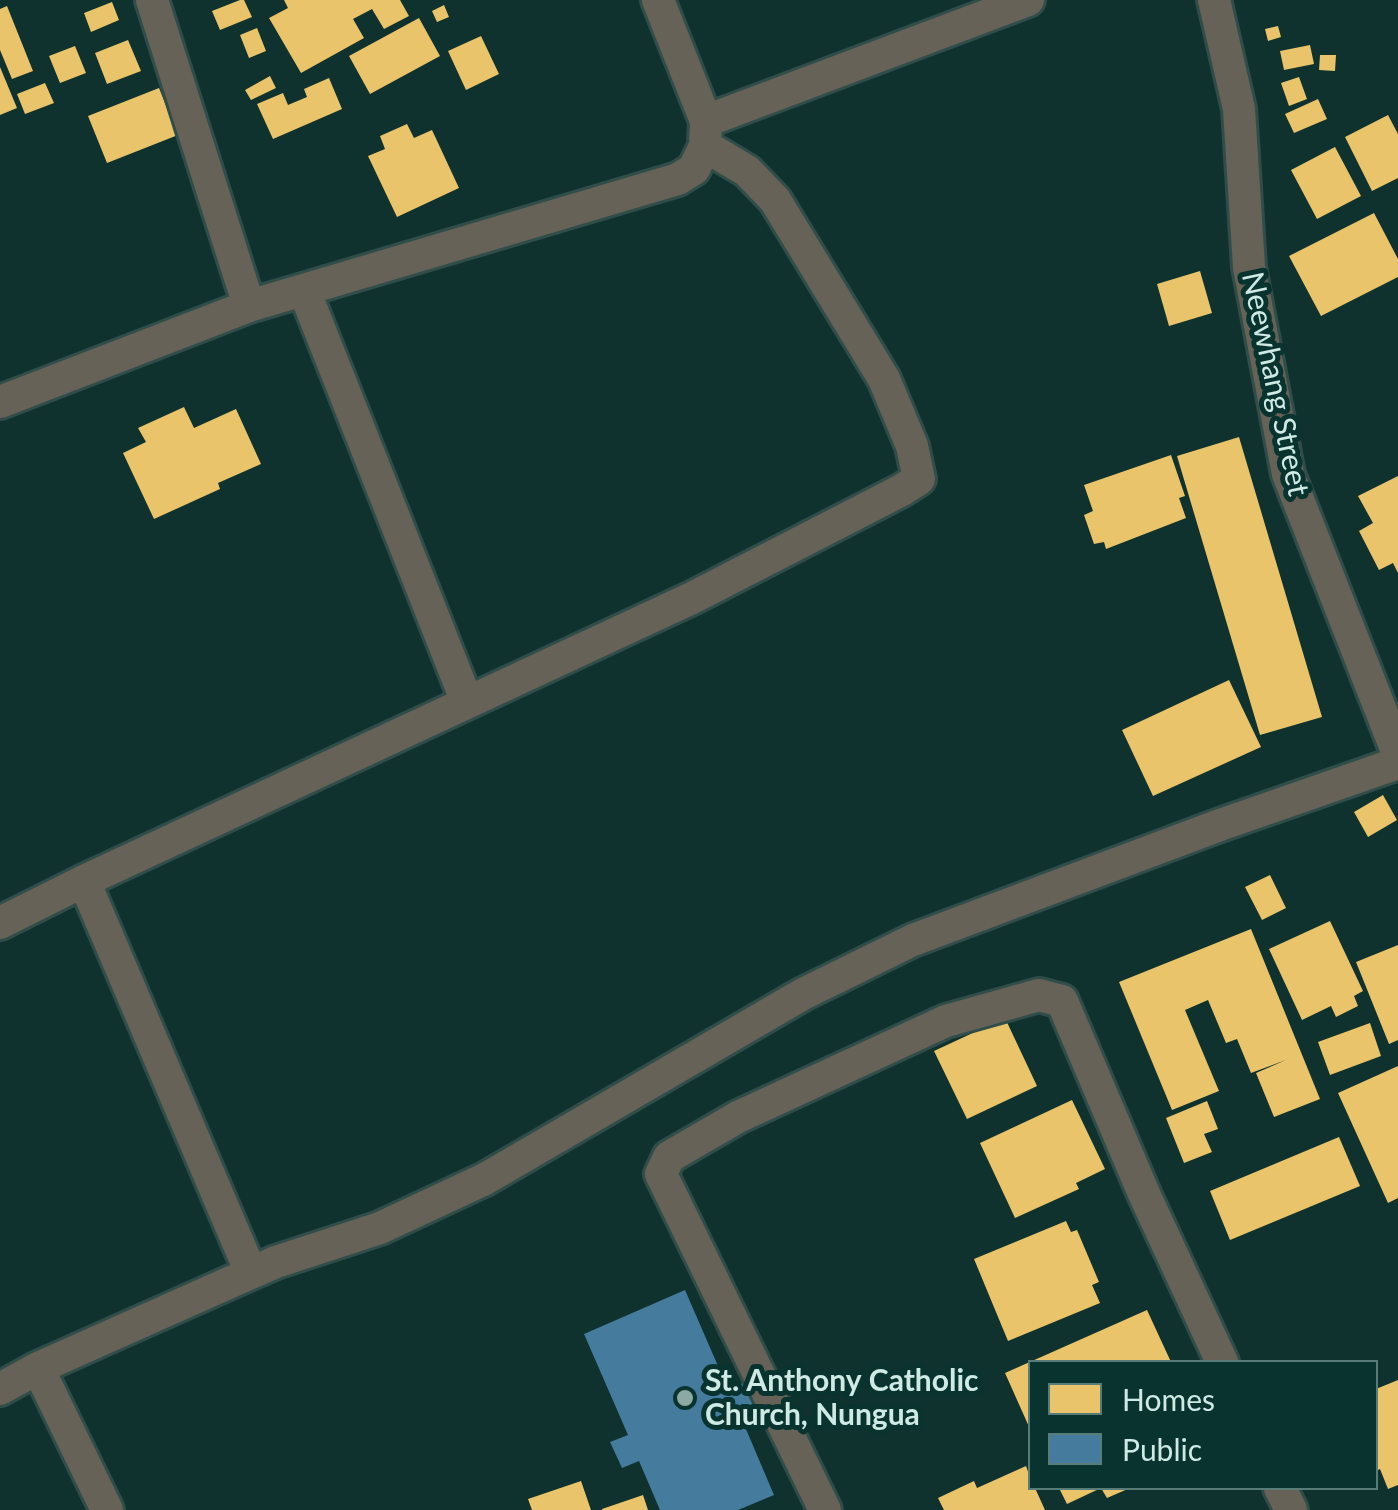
<!DOCTYPE html>
<html>
<head>
<meta charset="utf-8">
<style>
	body { margin:0 }
	#map { position:relative; width:1398px; height:1510px; overflow:hidden; background:#10322e; font-family:Lato,sans-serif }
	canvas { display:block }
	.legend { position:absolute; left:1028px; top:1360px; width:350px; height:130px; box-sizing:border-box; background:#09332e; border:2px solid #587c77; margin:0; padding:12px 18px; list-style:none; font-size:30px; color:#cfe9e4 }
	.legend li { display:flex; align-items:center; gap:20px; height:50px }
	.legend b { width:50px; border:2px solid #587c77 }
</style>
</head>
<body>
<div id="map">
<canvas width="1398" height="1510"></canvas>
<ul class="legend">
<li><b style="height:28px;background:#e9c46a"></b>Homes</li>
<li><b style="height:28px;background:#457b9d"></b>Public</li>
</ul>
</div>
<script>
const c = document.querySelector('canvas').getContext('2d');
c.lineJoin = 'round';
function fillPath(path, color) { c.fillStyle = color; c.fill(path, 'evenodd'); }
function strokePath(path, color, width, dash) { c.strokeStyle = color; c.lineWidth = width; c.lineCap = dash ? 'butt' : 'round'; c.setLineDash(dash || []); c.stroke(path); }
function drawText(font, color, halo, rows, align = 'center') {
  c.font = font + ' Lato,sans-serif'; c.lineWidth = 10; c.setLineDash([]); c.textBaseline = 'middle'; c.strokeStyle = halo; c.fillStyle = color; for (const [text, x, y, turn = 0] of rows) {
    c.save(); c.translate(x, y); c.rotate((+turn || 0) * Math.PI / 180); c.textAlign = isNaN(turn) ? turn : align; if (halo) c.strokeText(text, 0, 0); c.fillText(text, 0, 0); c.restore();
  }
}
fillPath(new Path2D(`
	M240,0H244L252,17L220,30L212,11Z
	M284,0H400L409,16L384,29L372,9L353,19L364,38L301,73L269,18L288,8Z
	M112,2L119,20L91,32L84,13Z
	M444,5L449,17L437,22L432,11Z
	M7,6L33,71L12,79L0,50V9Z
	M419,18L440,56L370,94L349,56Z
	M1278,26L1281,37L1268,41L1265,29Z
	M257,28L266,51L249,58L240,35Z
	M481,36L499,74L466,90L448,51Z
	M128,40L141,71L107,84L95,53Z
	M1310,45L1314,64L1284,70L1280,51Z
	M75,46L86,73L60,83L49,56Z
	M1320,55H1336L1335,71L1319,70Z
	M0,67L17,108L0,115Z
	M270,76L276,88L251,100L245,90Z
	M1299,77L1307,99L1289,106L1281,83Z
	M329,78L342,109L273,139L257,104L283,93L288,105L307,97L304,89Z
	M45,83L54,103L25,114L17,94Z
	M159,88L178,135L107,163L88,116Z
	M1318,99L1327,119L1294,133L1285,114Z
	M1388,115L1398,134V178L1372,191L1345,137Z
	M407,124L414,138L432,130L459,188L397,217L368,156L385,149L380,136Z
	M1335,147L1361,196L1317,219L1291,170Z
	M1374,213L1398,259V277L1321,316L1289,256Z
	M1200,271L1212,313L1169,326L1157,284Z
	M184,407L194,428L236,409L261,464L218,483L220,489L154,519L123,453L146,442L138,428Z
	M1239,437L1322,717L1260,735L1177,456Z
	M1171,455L1185,496L1179,498L1186,518L1106,549L1104,542L1094,544L1084,515L1093,511L1084,485Z
	M1398,476V573L1393,563L1379,570L1359,531L1373,523L1358,496Z
	M1229,680L1261,747L1153,796L1122,730Z
	M1383,795L1397,820L1368,837L1354,812Z
	M1270,875L1286,908L1262,920L1245,887Z
	M1330,921L1363,991L1354,996L1358,1006L1336,1017L1331,1006L1302,1020L1269,949Z
	M1251,929L1320,1099L1274,1117L1256,1073L1286,1060L1251,1073L1237,1039L1226,1043L1208,1000L1185,1010L1219,1091L1172,1110L1119,982Z
	M1398,945V1040L1389,1044L1356,962Z
	M1005,1018L1037,1086L967,1119L934,1051Z
	M1370,1023L1381,1056L1330,1075L1318,1042Z
	M1398,1066V1198L1388,1203L1338,1093Z
	M1072,1100L1105,1169L1076,1183L1079,1189L1015,1218L980,1143Z
	M1207,1101L1218,1129L1204,1134L1212,1152L1184,1163L1166,1118Z
	M1339,1137L1360,1186L1230,1240L1210,1191Z
	M1066,1221L1071,1232L1077,1230L1099,1282L1092,1285L1100,1303L1008,1341L974,1259Z
	M1147,1310L1171,1362H1030V1429L1005,1373Z
	M1398,1380V1485L1388,1489L1380,1469L1376,1471V1389Z
	M1026,1466L1030,1477V1488H1035L1045,1510H944L938,1498L974,1481L977,1488Z
	M581,1481L591,1510H532L528,1499Z
	M1059,1488H1130L1107,1498L1101,1488L1067,1504Z
	M643,1495L648,1510H602V1509Z`), '#e9c46a');
fillPath(new Path2D(`
	M685,1290L728,1389L750,1380L762,1406L740,1415L774,1495L738,1510H660L639,1461L622,1468L610,1442L628,1435L584,1334Z`), '#457b9d');
const street = new Path2D(`
	M152,0L249,306
	M1214,0L1239,109L1249,267L1288,474L1398,754
	M706,121L1028,0
	M304,290L467,702
	M0,402L249,306L678,179L694,169L705,146L706,121L658,0
	M84,881L251,1273
	M0,923L84,881L692,598L902,490L919,479L912,446L884,379L775,200L747,171L705,146
	M38,1368L107,1510
	M0,1389L38,1368L251,1273L276,1262L380,1228L485,1179L803,994L913,940L1220,825L1398,763
	M1280,1488L1291,1510
	M825,1510L661,1174L669,1157L738,1117L946,1021L1039,995L1062,1001L1145,1196L1222,1362`);
strokePath(street, '#314d49', 38);
strokePath(street, '#666258', 32);
for (const [x, y, r, color] of [
	[685,1398,10,"#8ca9a4"]
]) { const dot = new Path2D(); dot.arc(x, y, r, 0, 2 * Math.PI); c.fillStyle = color; c.fill(dot); strokePath(dot, '#09332e', 4); }
drawText('30px', '#cfe9e4', '#09332e', [
	["Neewhang Street",1275,384,78]
]);
drawText('bold 30px', '#cfe9e4', '#09332e', [
	["St. Anthony Catholic",705,1381],
	["Church, Nungua",705,1415]
], 'left');
</script>
</body>
</html>
